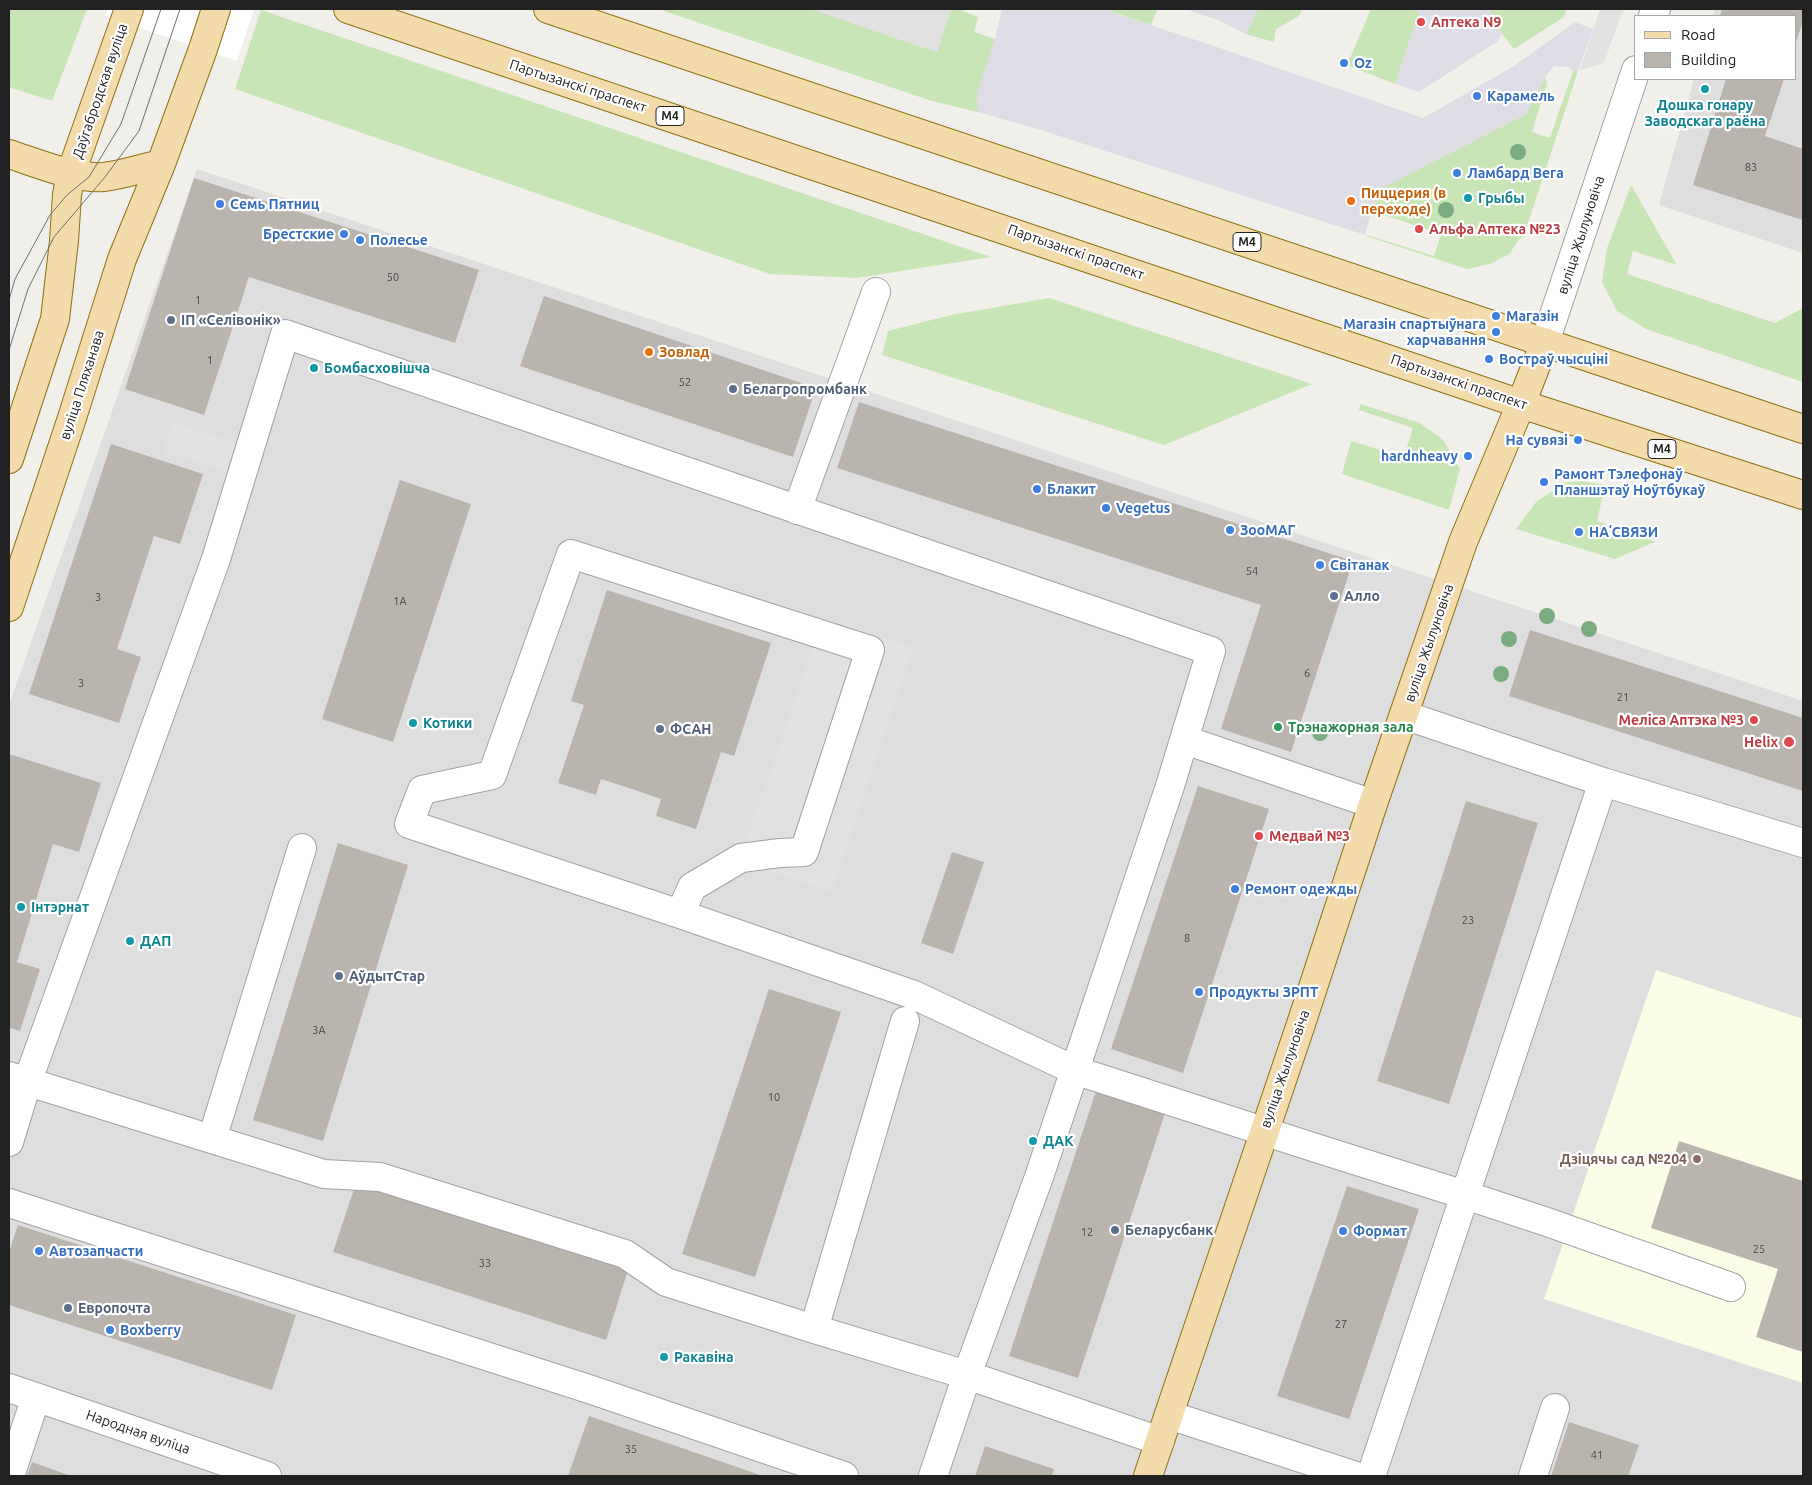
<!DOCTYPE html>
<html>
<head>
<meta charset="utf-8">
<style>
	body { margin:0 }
	#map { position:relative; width:1812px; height:1485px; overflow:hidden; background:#f0efe9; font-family:Ubuntu,sans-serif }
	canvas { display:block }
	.frame { position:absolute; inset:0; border:10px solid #212121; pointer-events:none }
	.legend { position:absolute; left:1634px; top:15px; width:162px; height:65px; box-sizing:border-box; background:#fff; border:1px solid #a6a6a6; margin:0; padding:6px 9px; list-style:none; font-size:15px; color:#212121 }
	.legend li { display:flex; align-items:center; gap:10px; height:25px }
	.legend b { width:25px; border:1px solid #a6a6a6 }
</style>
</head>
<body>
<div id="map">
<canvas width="1812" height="1485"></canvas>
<div class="frame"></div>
<ul class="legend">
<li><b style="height:6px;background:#f3dbab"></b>Road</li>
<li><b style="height:14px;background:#bab4af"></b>Building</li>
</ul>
</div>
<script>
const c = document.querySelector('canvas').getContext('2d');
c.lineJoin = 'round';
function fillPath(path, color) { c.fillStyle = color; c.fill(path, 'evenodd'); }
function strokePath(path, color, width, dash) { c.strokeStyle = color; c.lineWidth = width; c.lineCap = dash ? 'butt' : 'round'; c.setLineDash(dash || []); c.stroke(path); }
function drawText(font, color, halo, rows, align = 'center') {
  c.font = font + ' Ubuntu,sans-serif'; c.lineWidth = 4.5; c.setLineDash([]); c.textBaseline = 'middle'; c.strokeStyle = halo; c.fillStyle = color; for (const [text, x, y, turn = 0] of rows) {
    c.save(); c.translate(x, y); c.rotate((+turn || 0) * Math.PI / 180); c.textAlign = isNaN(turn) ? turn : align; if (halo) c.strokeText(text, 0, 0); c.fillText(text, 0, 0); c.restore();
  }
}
fillPath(new Path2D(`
	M1715,9H1803V253L1659,205L1694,79H1796V16H1713Z
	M197,169L1803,701V1476H9V705Z`), '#dfdede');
fillPath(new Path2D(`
	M1656,970L1803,1019V1383L1544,1299Z`), '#fafce6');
fillPath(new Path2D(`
	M9,9H87L52,101L9,87Z
	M658,9H811L937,52L951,9H962L961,10L978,17L974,32L995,39L977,94L978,112L932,101Z
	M1103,9H1156L1157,10L1151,25Z
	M1258,9H1302L1299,16L1276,29L1274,42L1246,34Z
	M1371,9H1421L1395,84L1347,65Z
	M1489,9H1566L1564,17L1514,49L1502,34Z
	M261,10L991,257L856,278L770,274L235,89Z
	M1573,71H1578L1525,232L1509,254L1490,264L1467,269L1366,236L1367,235L1434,256L1441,234L1372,211L1378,190L1526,114L1545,77L1547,83L1532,132L1550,138Z
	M1631,185L1677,265L1633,251L1627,274L1775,323L1803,308V382L1646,329L1617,311L1602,282L1607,248Z
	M1049,298L1312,384L1164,445L882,355L888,331L951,315Z
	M1360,404L1420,423L1443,440L1460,469L1449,510L1342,474L1351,441L1404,457L1413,428L1359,410Z
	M1583,481L1605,485L1597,521L1655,542L1615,559L1516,529L1536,502L1566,482Z`), '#c8e5b5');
fillPath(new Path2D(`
	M811,9H951L937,52Z
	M1600,9H1623L1604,63L1580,70Z
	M172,423L246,446L237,475L163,452Z
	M822,620L914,648L832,893L739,861Z`), '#e1e1e1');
fillPath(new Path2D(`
	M1002,9H1101L1208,44L1423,118L1514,66L1575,22L1593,29L1578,71H1573L1568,67L1554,66L1545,77L1526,114L1378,190L1365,235L1041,130L978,112L977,94L995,39Z
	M1191,9H1258L1246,34L1218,20L1190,11Z
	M1410,9H1489L1502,34L1498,41L1419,92L1395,84L1419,12Z`), '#dedde6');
fillPath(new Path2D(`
	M108,9H254L237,61L105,16Z`), '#fff');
fillPath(new Path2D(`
	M1722,9H1803V21L1796,42V16H1720Z
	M1726,79H1784L1765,136L1803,149V220L1693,185Z
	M194,178L479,270L455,343L249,277L204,415L125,389Z
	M544,296L816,388L793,457L520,366Z
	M859,402L1353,561L1291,752L1221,729L1261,605L837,468Z
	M111,444L203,474L180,544L154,536L117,649L141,657L119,723L29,694Z
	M400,480L471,504L393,742L322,719Z
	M607,590L771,643L734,756L721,752L696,829L656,816L661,799L632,789L601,779L596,795L558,783L584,705L571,701Z
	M1530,630L1803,718V791L1509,696Z
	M9,754L101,783L79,852L53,844L17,962L40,969L20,1031L9,1028Z
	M1198,786L1269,809L1183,1073L1111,1049Z
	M1466,801L1538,823L1449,1104L1377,1081Z
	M338,843L408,865L323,1141L253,1120Z
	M952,852L984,862L953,954L921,943Z
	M769,989L841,1012L755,1277L682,1254Z
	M1097,1088L1166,1110L1078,1378L1009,1356Z
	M1679,1141L1803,1181V1352L1756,1337L1778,1269L1651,1228Z
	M356,1183L628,1270L606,1340L333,1252Z
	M1347,1186L1419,1209L1349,1419L1277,1396Z
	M18,1225L296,1315L272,1390L9,1305V1252Z
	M589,1416L763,1476H568Z
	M1569,1422L1639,1445L1628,1476H1551Z
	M985,1446L1054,1469L1052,1476H975Z
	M32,1462L71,1476H27Z`), '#bab4af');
const minor = new Path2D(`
	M1653,16L1656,9
	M1545,342L1636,70
	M797,510L876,292
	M1404,715L1603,782L1803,843
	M1185,740L1373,804
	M680,914L692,887L741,858L780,853L804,852L870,650L571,554L492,775L422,790L409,824L680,914L914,995L1074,1070L1319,1149L1465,1195L1547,1222L1731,1287
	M9,1076L324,1174L380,1177L625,1254L666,1282L814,1329L967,1375L1160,1441
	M212,1139L302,848
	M9,1142L27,1083L216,559L285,334L1211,651L1170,786L1040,1174L967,1375L933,1476
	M9,1203L592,1390L844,1476
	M814,1329L905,1021
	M9,1388L267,1476
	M1169,1415L1356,1476
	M10,1476L36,1397
	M1371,1476L1603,782
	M1533,1476L1555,1408`);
const major = new Path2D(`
	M348,9L1521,404L1803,495
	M548,9L1803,429
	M9,154C37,163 74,179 104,177C123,175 142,168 161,164
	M9,459L55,319L64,241L67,195L71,173L129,9
	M9,607L72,418L122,259L161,164L203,49L216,9
	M1148,1476L1301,1024L1373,804L1463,542L1521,404L1545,342`);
strokePath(minor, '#a2a2a2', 30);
strokePath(major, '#8e7010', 30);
strokePath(minor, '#fff', 28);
strokePath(major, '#f3dbab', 28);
strokePath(new Path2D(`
	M9,300L15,279L50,215L67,195L89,177L121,124L161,9
	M9,350L28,289L54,237L105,177L139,131L180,9`), '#6f6f6f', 1);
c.fillStyle = '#79ac7f';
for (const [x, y] of [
	[1518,152],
	[1446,210],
	[1547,616],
	[1589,629],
	[1509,639],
	[1501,674],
	[1320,733]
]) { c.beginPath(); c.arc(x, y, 8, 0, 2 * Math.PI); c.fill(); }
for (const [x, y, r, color] of [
	[1421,22,5,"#e0444e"],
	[1344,63,5,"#3f7fe0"],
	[1705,89,5,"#0f9aa8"],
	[1477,96,5,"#3f7fe0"],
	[1457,173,5,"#3f7fe0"],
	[1468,198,5,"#0f9aa8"],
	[1351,201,5,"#e8710a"],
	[220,204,5,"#3f7fe0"],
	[1419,229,5,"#e0444e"],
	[344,234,5,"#3f7fe0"],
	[360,240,5,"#3f7fe0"],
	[1496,316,5,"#3f7fe0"],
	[171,320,5,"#5c6f8a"],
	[1496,332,5,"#3f7fe0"],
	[649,352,5,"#e8710a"],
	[1489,359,5,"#3f7fe0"],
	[314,368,5,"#0f9aa8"],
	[733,389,5,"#5c6f8a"],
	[1578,440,5,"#3f7fe0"],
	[1468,456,5,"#3f7fe0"],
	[1544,482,5,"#3f7fe0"],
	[1037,489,5,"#3f7fe0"],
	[1106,508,5,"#3f7fe0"],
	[1230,530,5,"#3f7fe0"],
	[1579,532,5,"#3f7fe0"],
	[1320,565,5,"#3f7fe0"],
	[1334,596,5,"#5c6f8a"],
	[1754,720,5,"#e0444e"],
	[413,723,5,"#0f9aa8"],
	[1278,727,5,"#2e9e5b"],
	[660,729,5,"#5c6f8a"],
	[1789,742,6,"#e0444e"],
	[1259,836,5,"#e0444e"],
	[1235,889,5,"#3f7fe0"],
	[21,907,5,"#0f9aa8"],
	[130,941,5,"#0f9aa8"],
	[339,976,5,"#5c6f8a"],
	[1199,992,5,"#3f7fe0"],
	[1033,1141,5,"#0f9aa8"],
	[1697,1159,5,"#8d6e63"],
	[1115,1230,5,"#5c6f8a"],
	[1343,1231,5,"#3f7fe0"],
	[39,1251,5,"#3f7fe0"],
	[68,1308,5,"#5c6f8a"],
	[110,1330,5,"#3f7fe0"],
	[664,1357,5,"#0f9aa8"]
]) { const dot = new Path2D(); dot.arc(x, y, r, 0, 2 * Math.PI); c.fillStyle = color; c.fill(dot); strokePath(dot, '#fff', 2); }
drawText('11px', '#474644', null, [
	["83",1751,167],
	["50",393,277],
	["1",198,300],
	["1",210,360],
	["52",685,382],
	["54",1252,571],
	["3",98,597],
	["1А",400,601],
	["6",1307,673],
	["3",81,683],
	["21",1623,697],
	["23",1468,920],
	["8",1187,938],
	["3А",319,1030],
	["10",774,1097],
	["12",1087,1232],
	["25",1759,1249],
	["33",485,1263],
	["27",1341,1324],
	["35",631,1449],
	["41",1597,1455]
]);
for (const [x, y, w] of [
	[670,116,28],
	[1247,242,28],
	[1662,449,28]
]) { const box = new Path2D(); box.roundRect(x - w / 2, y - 9.5, w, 19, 4); c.fillStyle = '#fff'; c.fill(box); strokePath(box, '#212121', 1); }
drawText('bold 12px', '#212121', null, [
	["М4",670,116],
	["М4",1247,242],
	["М4",1662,449]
]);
drawText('bold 14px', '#be3a42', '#fff', [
	["Аптека N9",1431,22],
	["Альфа Аптека №23",1429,229],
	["Меліса Аптэка №3",1744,720,"right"],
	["Helix",1778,742,"right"],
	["Медвай №3",1269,836]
], 'left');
drawText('bold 14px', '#366cbe', '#fff', [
	["Oz",1354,63],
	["Карамель",1487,96],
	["Ламбард Вега",1467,173],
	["Семь Пятниц",230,204],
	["Брестские",334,234,"right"],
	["Полесье",370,240],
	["Магазін",1506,316],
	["Магазін спартыўнага",1486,324,"right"],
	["харчавання",1486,340,"right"],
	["Востраў чысціні",1499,359],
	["На сувязі",1568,440,"right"],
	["hardnheavy",1458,456,"right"],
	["Рамонт Тэлефонаў",1554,474],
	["Планшэтаў Ноўтбукаў",1554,490],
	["Блакит",1047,489],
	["Vegetus",1116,508],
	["ЗооМАГ",1240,530],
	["НАʼСВЯЗИ",1589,532],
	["Світанак",1330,565],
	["Ремонт одежды",1245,889],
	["Продукты ЗРПТ",1209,992],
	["Формат",1353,1231],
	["Автозапчасти",49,1251],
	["Boxberry",120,1330]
], 'left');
drawText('14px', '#212121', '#fff', [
	["Партызанскі праспект",578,86,18],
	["Даўгабродская вуліца",100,91,-71],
	["вуліца Жылуновіча",1581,235,-72],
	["Партызанскі праспект",1076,252,19],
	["Партызанскі праспект",1459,382,19],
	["вуліца Пляханава",82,385,-72],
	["вуліца Жылуновіча",1429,643,-71],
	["вуліца Жылуновіча",1285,1069,-71],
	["Народная вуліца",138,1432,19]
]);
drawText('bold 14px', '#0d838f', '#fff', [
	["Дошка гонару",1705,105,"center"],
	["Заводскага раёна",1705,121,"center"],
	["Грыбы",1478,198],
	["Бомбасховішча",324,368],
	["Котики",423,723],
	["Інтэрнат",31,907],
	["ДАП",140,941],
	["ДАК",1043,1141],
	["Ракавіна",674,1357]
], 'left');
drawText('bold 14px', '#c56008', '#fff', [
	["Пиццерия (в",1361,193],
	["переходе)",1361,209],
	["Зовлад",659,352]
], 'left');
drawText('bold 14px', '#4e5e75', '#fff', [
	["ІП «Селівонік»",181,320],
	["Белагропромбанк",743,389],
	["Алло",1344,596],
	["ФСАН",670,729],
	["АўдытСтар",349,976],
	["Беларусбанк",1125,1230],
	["Европочта",78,1308]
], 'left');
drawText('bold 14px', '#27864d', '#fff', [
	["Трэнажорная зала",1288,727]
], 'left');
drawText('bold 14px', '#785e54', '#fff', [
	["Дзіцячы сад №204",1687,1159]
], 'right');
</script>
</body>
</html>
